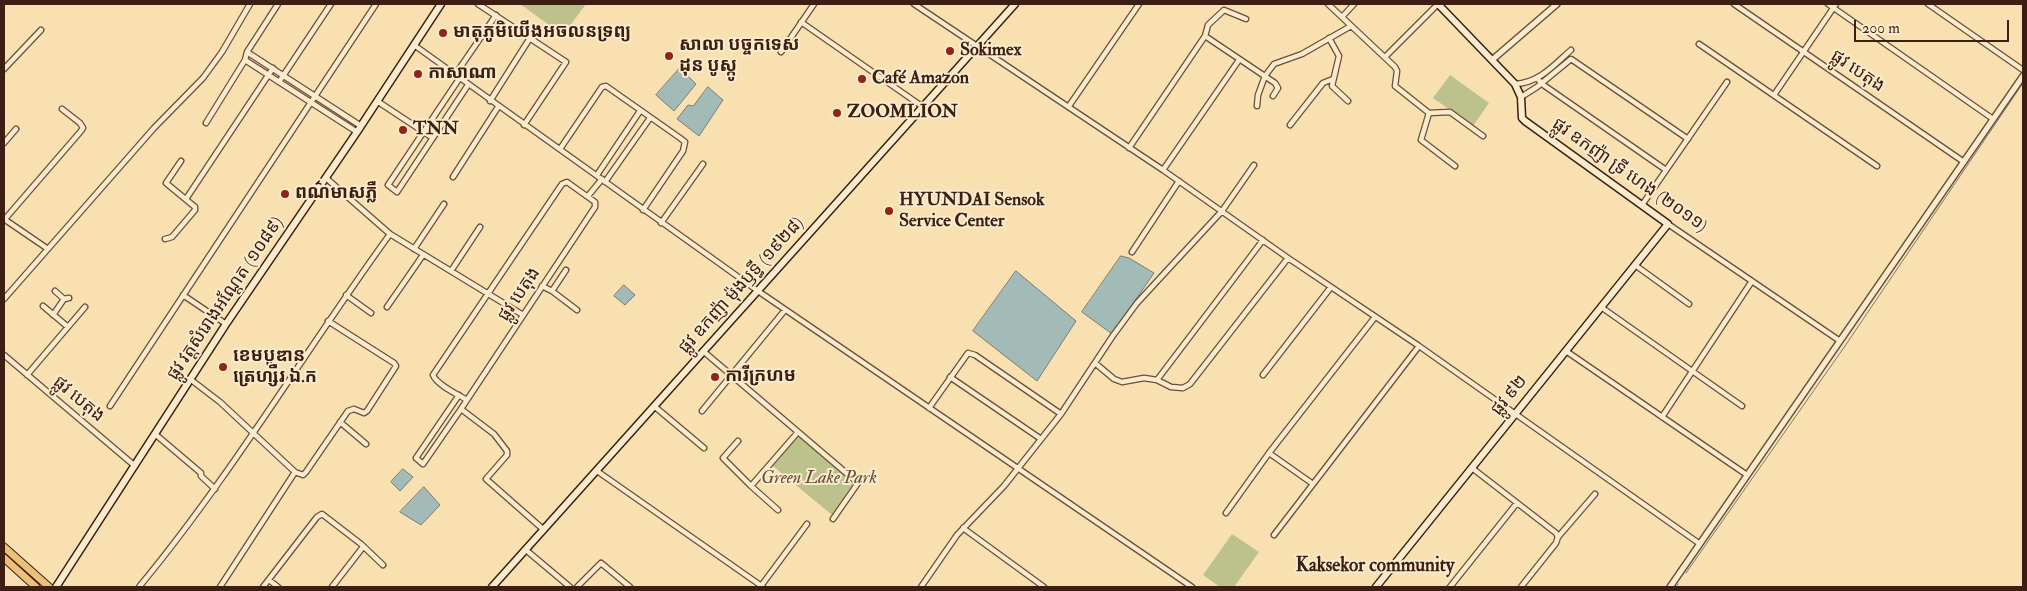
<!DOCTYPE html>
<html>
<head>
<meta charset="utf-8">
<style>
	body { margin:0 }
	#map { position:relative; width:2027px; height:591px; overflow:hidden; background:#f8e0b1; font-family:"IM FELL Double Pica",serif }
	canvas { display:block }
	.frame { position:absolute; inset:0; border:5px solid #3c1e12; pointer-events:none }
	.scale { position:absolute; left:1854px; top:20px; width:155px; height:22px; box-sizing:border-box; border:2px solid #3c1e12; border-top:0; padding-left:6px; font-size:15px; line-height:18px; white-space:nowrap; color:#3c1e12; -webkit-text-stroke:4px #faebcc; paint-order:stroke }
</style>
</head>
<body>
<div id="map">
<canvas width="2027" height="591"></canvas>
<div class="frame"></div>
<div class="scale">200 m</div>
</div>
<script>
const c = document.querySelector('canvas').getContext('2d');
c.lineJoin = 'round';
function fillPath(path, color) { c.fillStyle = color; c.fill(path, 'evenodd'); }
function strokePath(path, color, width, dash) { c.strokeStyle = color; c.lineWidth = width; c.lineCap = dash ? 'butt' : 'round'; c.setLineDash(dash || []); c.stroke(path); }
function drawText(font, color, halo, rows, align = 'center') {
  c.font = font + ' "IM FELL Double Pica","Noto Sans Khmer",serif'; c.lineWidth = 4; c.setLineDash([]); c.textBaseline = 'middle'; c.strokeStyle = halo; c.fillStyle = color; for (const [text, x, y, turn = 0] of rows) {
    c.save(); c.translate(x, y); c.rotate((+turn || 0) * Math.PI / 180); c.textAlign = isNaN(turn) ? turn : align; if (halo) c.strokeText(text, 0, 0); c.fillText(text, 0, 0); c.restore();
  }
}
fillPath(new Path2D(`
	M520,4H586L563,35Z
	M1450,75L1489,103L1473,126L1433,98Z
	M798,436L854,482L832,515L773,466Z
	M1232,534L1259,552L1234,587H1220L1203,575Z`), '#bdc28c');
const water = new Path2D(`
	M680,68L696,84L674,111L656,95Z
	M708,87L723,100L699,136L677,119L688,105L693,106Z
	M1121,256L1129,258L1154,273L1112,334L1082,312Z
	M1016,271L1076,321L1037,381L973,331Z
	M624,285L635,295L625,305L614,296Z
	M403,469L413,477L400,491L391,482Z
	M424,487L440,505L421,525L400,512Z`);
fillPath(water, '#a2bbb6');
strokePath(water, '#797c74', 1);
strokePath(new Path2D(`
	M1686,573L1845,346L2023,83
	M1676,587L1678,584`), '#797c74', 1);
const minor = new Path2D(`
	M478,4L566,62L524,125
	M914,4L1163,170L1288,258L1419,346L1700,544
	M1328,4L1395,67L1397,71L1395,86L1429,113L1421,140L1455,166
	M1734,4L1964,162
	M1828,4L1993,119
	M1928,4L2023,70
	M1342,17L1354,4
	M801,22L923,107
	M1205,36L1275,83L1278,88L1273,96
	M1329,38L1339,56L1332,86L1348,101
	M1699,44L1877,166
	M414,45L758,291L1192,587
	M247,52L361,126
	M781,52L814,4
	M1385,57L1438,4
	M245,60L357,132
	M4,69L41,30
	M455,75L496,15
	M459,79L388,185L397,192L468,85
	M1538,79L1542,84L1666,170
	M279,82L331,4
	M1515,84C1539,83 1554,65 1571,50
	M1774,95L1836,4
	M1521,97L1537,87L1571,59L1688,139
	M377,101L433,138
	M490,101L530,38
	M1069,106L1139,4
	M1257,106L1258,95L1265,76L1274,64L1302,54L1351,26
	M1429,113L1450,112L1483,136
	M206,123L245,60L247,52L278,4
	M1290,125L1323,83L1333,79
	M4,143L16,129
	M1129,148L1205,36L1208,25L1224,10L1246,19
	M560,149L602,87L606,86L680,138L685,142L683,151L643,210
	M1163,170L1239,60
	M597,175L640,111
	M453,177L498,107
	M326,178L390,234L523,315
	M605,182L650,118
	M588,196L602,179
	M186,199L273,68
	M1642,205L1727,82
	M4,219L48,249
	M5,219L81,131L83,128L80,123L62,109
	M661,223L703,164
	M1668,224L1840,341
	M165,239L172,237L195,210V207L166,183L181,161
	M414,249L444,204
	M1132,252L1179,181
	M1635,265L1689,304
	M451,271L480,227
	M542,286L552,291L566,270
	M55,291L64,299
	M552,291L577,310
	M183,295L226,324
	M346,295L371,313
	M4,299L154,128L203,78L222,52L250,4
	M43,306L68,327
	M387,307L423,255
	M1601,307L1742,406
	M53,315L64,299L69,298
	M703,351L858,483L833,519
	M1566,351L1747,475
	M4,355L135,466
	M1095,363L1114,379L1122,382L1144,378L1157,380L1171,387L1183,388L1190,384L1288,258
	M27,375L85,307
	M1263,375L1331,287
	M950,377L1041,439
	M190,379L220,402L295,472L303,475L306,472L348,411L354,409L364,413L367,411L396,366L394,363L328,321
	M1157,380L1263,240
	M459,395L416,458L423,464L461,409L595,207V202L567,182L562,184L433,375C437,385 457,394 467,400
	M110,406L376,4
	M654,406L704,448
	M929,408L968,353L975,355L1061,414
	M461,409L494,434L507,451V455L486,479L544,530
	M702,411L785,310
	M1662,417L1752,281
	M340,422L366,444
	M155,434L201,473V476L215,489
	M738,441L723,458L751,486
	M1269,453L1313,484
	M1472,468L1556,533L1558,537L1556,543L1521,587
	M597,471L763,587
	M778,510L751,486L798,432
	M1226,513L1269,453L1375,317
	M963,528L1044,587
	M1274,535L1419,346
	M1558,537L1595,494
	M526,550L570,587
	M269,580L278,587
	M761,586L807,524
	M139,587C231,476 305,351 390,234
	M220,587L295,472
	M263,587L317,517L322,514L361,544L383,565
	M332,587L363,547
	M577,587L601,563L630,587
	M921,587L957,535L1004,486L1061,414L1112,337L1137,303L1222,211L1254,165
	M1450,587L1517,503`);
const tertiary = new Path2D(`
	M1492,60L1557,4
	M1670,587L2023,76`);
const secondary = new Path2D(`
	M56,587L226,324L357,132L441,4
	M492,587L1015,4
	M1376,587L1668,224L1525,121L1522,118L1521,97L1515,84L1438,4`);
const primary = new Path2D(`
	M4,547L49,587
	M4,558L36,587`);
strokePath(minor, '#6b4e3a', 7);
strokePath(tertiary, '#6b4e3a', 8);
strokePath(secondary, '#3c1e12', 9);
strokePath(primary, '#3c1e12', 9);
strokePath(minor, '#faebcc', 4.5);
strokePath(tertiary, '#faebcc', 5);
strokePath(secondary, '#faebcc', 6);
strokePath(primary, '#ecc078', 7);
for (const [x, y, r, color] of [
	[443,33,5,"#8f2418"],
	[950,51,5,"#8f2418"],
	[669,56,5,"#8f2418"],
	[418,74,5,"#8f2418"],
	[862,79,5,"#8f2418"],
	[837,113,5,"#8f2418"],
	[403,130,5,"#8f2418"],
	[285,194,5,"#8f2418"],
	[889,211,5,"#8f2418"],
	[223,367,5,"#8f2418"],
	[715,377,5,"#8f2418"]
]) { const dot = new Path2D(); dot.arc(x, y, r, 0, 2 * Math.PI); c.fillStyle = color; c.fill(dot); strokePath(dot, '#faebcc', 2); }
drawText('bold 18px', '#3c1e12', '#faebcc', [
	["មាតុភូមិយើងអចលនទ្រព្យ",453,33],
	["សាលា បច្ចកទេស",679,46],
	["ដុន បូស្កូ",679,67],
	["Sokimex",960,51],
	["កាសាណា",428,74],
	["Café Amazon",872,79],
	["ZOOMLION",847,113],
	["TNN",413,130],
	["ពណ៌មាសភ្លឺ",295,194],
	["HYUNDAI Sensok",899,201],
	["Service Center",899,222],
	["ខេមបូឌាន",233,357],
	["ត្រេហ្សឺរ ឯ.ក",233,378],
	["ការីក្រហម",725,377]
], 'left');
drawText('18px', '#3c1e12', '#faebcc', [
	["ផ្លូវ បេតុង",1857,72,34],
	["ផ្លូវ ឧកញ៉ា ទ្រី ហេង (២០១១)",1629,176,35],
	["ផ្លូវ ឧកញ៉ា ម៉ុងឫទ្ធី (១៩២៨)",742,286,-48],
	["ផ្លូវ បេតុង",520,295,-56],
	["ផ្លូវ វត្តសំរោងអណ្ដែត (១០៨៩)",226,299,-56],
	["ផ្លូវ ៩២",1510,396,-51],
	["ផ្លូវ បេតុង",78,400,40]
]);
drawText('italic 18px', '#634f37', '#faebcc', [
	["Green Lake Park",819,479]
]);
drawText('bold 19px', '#3c1e12', '#faebcc', [
	["Kaksekor community",1375,567]
]);
</script>
</body>
</html>
